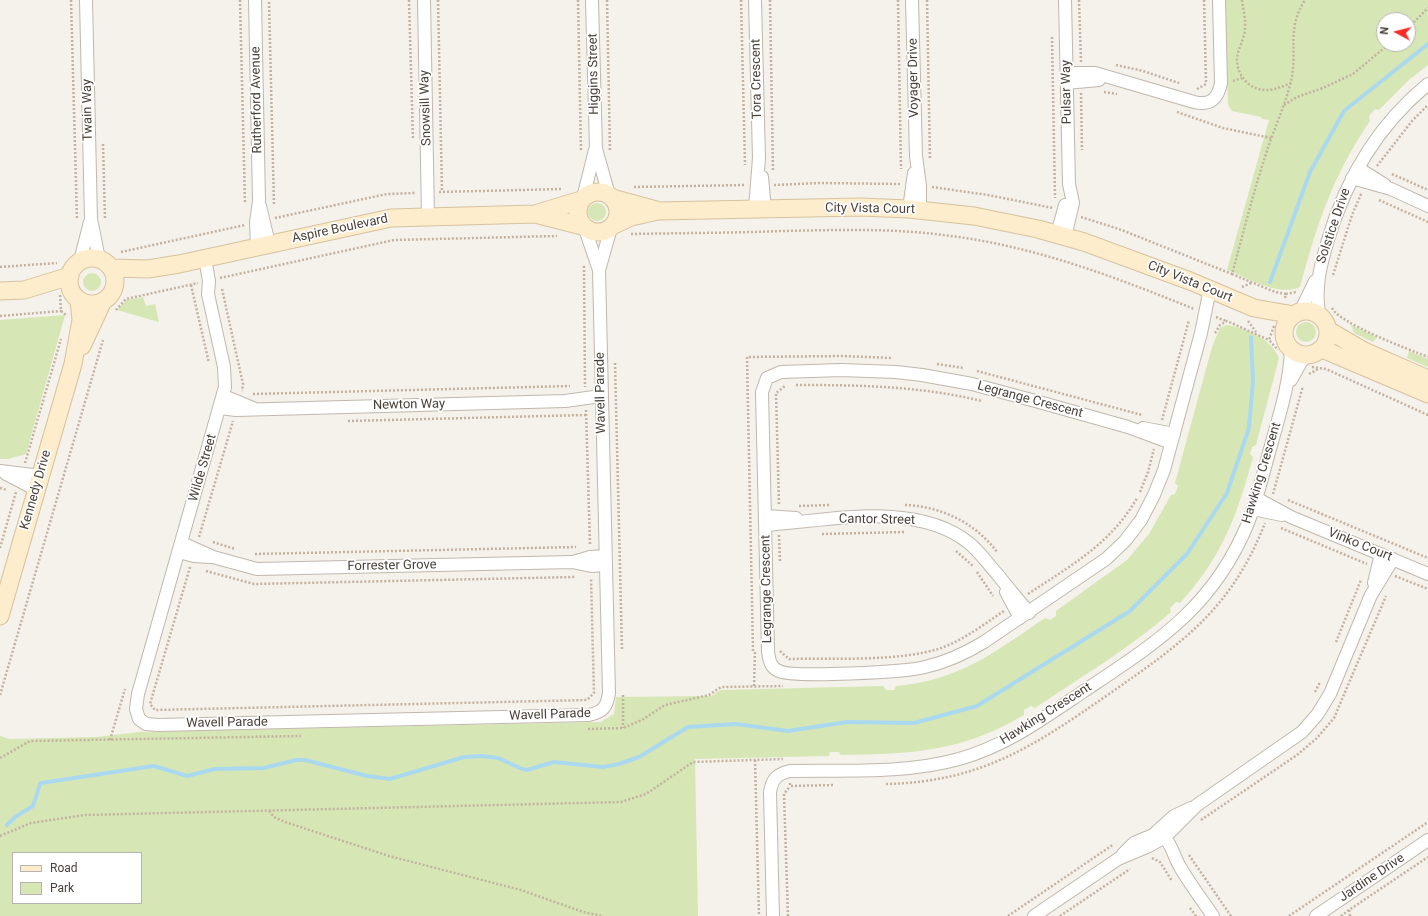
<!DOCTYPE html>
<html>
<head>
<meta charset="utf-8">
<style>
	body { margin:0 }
	#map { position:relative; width:1428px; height:916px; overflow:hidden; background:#f5f1eb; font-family:Roboto,sans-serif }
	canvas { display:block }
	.legend { position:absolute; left:12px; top:852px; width:130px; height:52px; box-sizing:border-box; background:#fff; border:1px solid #b6b3b0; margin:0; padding:5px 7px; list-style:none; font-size:12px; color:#494139 }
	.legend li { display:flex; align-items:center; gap:8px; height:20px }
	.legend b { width:20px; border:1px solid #b6b3b0 }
	.north { position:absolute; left:1376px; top:12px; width:40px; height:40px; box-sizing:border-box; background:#fff; border:1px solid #b6b3b0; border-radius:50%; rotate:277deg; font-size:11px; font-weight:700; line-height:16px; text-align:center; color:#494139 }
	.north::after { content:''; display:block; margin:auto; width:14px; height:18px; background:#f42e23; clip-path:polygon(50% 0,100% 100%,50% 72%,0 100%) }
</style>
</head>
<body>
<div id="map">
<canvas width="1428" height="916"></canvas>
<ul class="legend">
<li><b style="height:5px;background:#fdedcc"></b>Road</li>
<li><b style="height:11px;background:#d6e7b5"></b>Park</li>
</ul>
<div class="north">N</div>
</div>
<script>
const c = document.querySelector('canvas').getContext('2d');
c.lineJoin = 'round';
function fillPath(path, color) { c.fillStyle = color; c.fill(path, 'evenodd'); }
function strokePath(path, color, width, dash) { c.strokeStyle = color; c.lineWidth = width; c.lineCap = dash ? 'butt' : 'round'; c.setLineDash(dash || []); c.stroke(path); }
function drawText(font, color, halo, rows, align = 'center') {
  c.font = font + ' Roboto,sans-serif'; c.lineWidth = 3.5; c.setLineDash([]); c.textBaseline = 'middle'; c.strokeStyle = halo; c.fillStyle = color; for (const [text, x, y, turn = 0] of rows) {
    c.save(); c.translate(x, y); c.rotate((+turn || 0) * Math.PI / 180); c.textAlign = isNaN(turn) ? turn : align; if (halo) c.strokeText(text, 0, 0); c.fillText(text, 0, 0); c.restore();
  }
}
fillPath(new Path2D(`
	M1225,0H1428V65L1410,79L1379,110L1375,109L1369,116L1370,121C1333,175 1317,224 1300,287C1277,297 1249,278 1227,270L1269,120L1262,119L1261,117L1232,111L1228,105ZM1384,20H1408V44H1384Z
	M588 212a9 9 0 1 1 18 0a9 9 0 1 1-18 0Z
	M83 282a9 9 0 1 1 18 0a9 9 0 1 1-18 0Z
	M143,297L146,306L155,304L159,322L117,310L127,300Z
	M65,315L26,454L8,459H0V320Z
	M1296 332a10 10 0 1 1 20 0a10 10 0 1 1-20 0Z
	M1227,325C1247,328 1270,338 1279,358L1256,445L1252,447L1250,454L1253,457C1237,516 1222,557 1180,603L1176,602L1170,608L1171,612C1130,648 1081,677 1035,708L1031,706L1024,710V715C962,752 911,754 841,755L839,752H830L829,756L695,759L698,916H0V736L10,739L96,737L140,732L601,722L614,714L616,697L711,696L721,690L883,686L886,690H894L896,686C958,681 995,652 1045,618L1050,620L1056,616V611L1127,560L1149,534L1171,495L1175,494L1178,486L1175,483L1212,347L1220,328ZM13,853H141V903H13Z
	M1351,325L1377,337L1373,342L1354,333Z
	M1409,351L1428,359V367L1407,358Z`), '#d6e7b5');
strokePath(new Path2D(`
	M1270,282L1310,172L1344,111L1428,44
	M7,825L15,817L33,806L40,784L41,783L147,767L154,766L187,776L215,769L264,768L296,760H305L367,776L390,779L464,757L482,756L498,758L522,769L527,770L554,762L603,767L619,764L639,757L688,727L736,724L788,731L847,722L914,723L977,706L1130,611L1187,554L1227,493L1249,428L1253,381L1251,337`), '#aad9ef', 4);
const street = new Path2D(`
	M86,0L91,219L99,259
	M255,0L259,201L256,222L257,246
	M424,0L428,216
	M592,0L596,149L609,195
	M755,0L759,158L755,209
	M912,0L916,156L920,186V210
	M1065,0L1069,184L1073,203L1065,237
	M1066,73H1095L1194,102C1210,106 1218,99 1221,83L1219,0
	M1066,83L1099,80
	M1358,168L1385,185
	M762,177L765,209
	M1352,178L1391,189L1428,206
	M583,198L595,150
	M260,206L269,244
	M909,209L914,173
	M1057,234L1065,205
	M205,258L209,281L208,294L224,367L225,387L138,694L136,709L139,719L146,724L158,725L589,715C603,712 607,707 609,693L599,270L585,229
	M80,261L90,222
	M599,270L611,228
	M1300,312L1315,281
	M1319,314C1315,288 1320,266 1328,240C1346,179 1378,125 1428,84
	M1291,380L1301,362L1308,355
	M224,396L253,408
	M220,408L236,410L565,401L601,396
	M1143,428L1174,434
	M1171,443L1128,427L1039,402L972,384L922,375L896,372L841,370L781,372L767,378L762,392L768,651C769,659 770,668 779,671C793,678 907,672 925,667C947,662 966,653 984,642L1106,559L1125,541L1141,520L1154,495L1164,470L1201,333L1210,289
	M0,471L41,476
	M6,474L37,490
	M1256,498L1291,517L1428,574
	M1253,509L1282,515
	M765,516L796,518
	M765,525C829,521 916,500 969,543C981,553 988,564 998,575C1008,588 1019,600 1029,613
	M182,543L213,557L257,569L572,562L591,566L606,565
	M179,552L194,556L210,557
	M573,562L590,557L605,556
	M1374,583L1381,554
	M1006,592L1020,618
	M1157,832C1172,841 1172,853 1180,867C1190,884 1202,900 1213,916
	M1123,854L1134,843L1153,835L1174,816L1191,808
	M773,916L770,792C772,779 777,774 790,771C846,770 905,774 959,759C1006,746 1044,718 1084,691C1157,642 1213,608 1248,523C1257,499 1263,474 1270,449C1279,416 1290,383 1291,349
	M1034,916L1118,859L1149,846L1165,837L1197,805L1302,732L1317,715L1330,694L1371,595L1393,559
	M1316,916L1428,840`);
const secondary = new Path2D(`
	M578 212a20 20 0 1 1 40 0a20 20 0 1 1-40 0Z
	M612,198L656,210
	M539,215L582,226
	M614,225L631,217L658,211L860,207L909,209L974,216L1038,229L1084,242L1190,281L1254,308L1294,315
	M69 281a23 23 0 1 1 46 0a23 23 0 1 1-46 0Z
	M111,268L148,269L179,264L391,218L535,214L581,200
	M0,291L24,290L70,276
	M1284 333a22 22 0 1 1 44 0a22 22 0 1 1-44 0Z
	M1328,330L1364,351L1428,379
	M82,346L103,301
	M1322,349L1428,394
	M0,616L73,364L81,320L79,300`);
strokePath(street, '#c0b8ad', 14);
strokePath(secondary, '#d6c29e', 19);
strokePath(new Path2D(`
	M71,0L77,220
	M240,0L245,204
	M409,0L413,140
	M438,0L442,191
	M578,0L581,151
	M607,0L610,151
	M741,0L745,165
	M770,0L773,171
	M898,0L901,169
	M927,0L930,160
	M1079,0L1081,62
	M1204,0L1206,83
	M1242,0C1243,9 1246,19 1245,28C1245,38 1238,48 1237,58C1236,75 1250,91 1267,90C1275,90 1283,86 1291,83
	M269,2L274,205
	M1408,28L1428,8
	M1052,37L1055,198
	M1116,65L1143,71L1179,83
	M1233,81L1242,78
	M1197,89L1206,84
	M1104,92L1117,94
	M1081,93L1082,150
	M1284,105L1297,97L1323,88L1353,74L1389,44
	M1177,112L1223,128L1271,138
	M103,144L105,219
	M1377,166L1412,121L1428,105
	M1392,174L1428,190
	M774,185L820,183L901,184
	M634,187L745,185
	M932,187L988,195L1053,208
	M439,192L562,189
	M1379,200L1428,222
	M1081,217L1119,229L1232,274
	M275,218L387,194L416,193
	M631,234C682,233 732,233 782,231C836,230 890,228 943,235C1031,245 1113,276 1194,309
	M121,252L245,225
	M584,266L585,387
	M0,267L57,263
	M1333,275L1352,215L1362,192
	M220,278L394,240L557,236
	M191,285L209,363
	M1242,287L1251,283
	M222,289L243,384L242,391
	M1286,294L1275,292L1232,274C1243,234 1253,193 1266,154C1273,131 1284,108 1290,85C1299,54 1285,31 1305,0
	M60,295L61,311L66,315
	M1285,298L1286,294L1296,292
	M1332,308C1340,324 1408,349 1428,357
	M116,310L126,299L198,283
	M0,316L61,311
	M1216,317L1226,321
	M1248,321L1256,332
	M1274,326L1269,340L1278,350
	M1215,333L1220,325L1227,321L1269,340
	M615,363L622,650
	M937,364L964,368
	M1312,367L1326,369L1428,415
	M977,371L1142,415
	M1309,374L1318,369
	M796,385C859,385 920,386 982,401
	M253,394L570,386
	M586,410L590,545
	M1162,420L1189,320
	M348,421L586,415
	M25,463L61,339
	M0,488L7,490
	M1140,492L1148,472L1154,449
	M1273,494L1303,386
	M1288,500L1428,558
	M779,504L776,393L785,386
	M905,505C940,506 976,523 997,552
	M799,506L830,505
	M1281,528L1367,564
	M822,534L904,532
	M779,535L780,562
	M199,537L233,421
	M213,542L235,549
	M0,548L16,492
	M956,551L973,566
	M255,554L576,547
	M190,567L150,704L155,710L587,700L594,693L591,578
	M206,571L254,584L575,577
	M977,572L993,596
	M1395,576L1428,589
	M1028,594C1070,566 1111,544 1137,498
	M1336,642L1361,580
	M753,651L747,357L843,356L893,358
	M780,651L789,659C833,658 900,662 941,648C964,640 984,624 1004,611
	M754,686L755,651
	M1315,692L1320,682
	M0,695L103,340
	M623,695V728
	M588,729L623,728L642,720L665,705L709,695L721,687L783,686
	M110,740L125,689
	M0,758L30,741L301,736
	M755,760L759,916
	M790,783V786L835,785
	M886,784C981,782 1034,746 1109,694C1182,643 1231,610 1265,523
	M269,811L274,817L285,822L389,856L521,890L583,912L602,916
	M1201,820L1297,755L1317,738L1334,718L1386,596
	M0,836L31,823L85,815L621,802L646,794L693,762L783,759
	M1189,855L1231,916
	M1152,858L1160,862L1172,881
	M1190,908L1196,916
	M788,916L784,794L790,786
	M1008,916L1114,844
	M1060,916L1130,869
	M1289,916L1428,822
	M1341,916L1349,910
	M1350,916L1349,910L1428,857`), '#c2b29f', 2.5, [2, 2]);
strokePath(street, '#fff', 12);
strokePath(secondary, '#fdedcc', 17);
drawText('13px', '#494139', '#fff', [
	["Higgins Street",594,74,-91],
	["Voyager Drive",914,78,-91],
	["Tora Crescent",757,79,-91],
	["Pulsar Way",1067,92,-91],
	["Rutherford Avenue",257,100,-91],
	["Snowsill Way",426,108,-92],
	["Twain Way",88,110,-91],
	["City Vista Court",870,209,1],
	["Solstice Drive",1334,226,-71],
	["Aspire Boulevard",340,229,-12],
	["City Vista Court",1190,282,22],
	["Wavell Parade",601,393,-91],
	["Legrange Crescent",1030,400,15],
	["Newton Way",409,405,-1],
	["Wilde Street",203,468,-74],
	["Hawking Crescent",1262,473,-73],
	["Kennedy Drive",36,490,-74],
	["Cantor Street",877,520,1],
	["Vinko Court",1360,545,22],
	["Forrester Grove",392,566,-1],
	["Legrange Crescent",767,589,-91],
	["Hawking Crescent",1046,714,-32],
	["Wavell Parade",550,715,-2],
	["Wavell Parade",227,723,-1],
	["Jardine Drive",1372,878,-34]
]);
</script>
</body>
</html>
